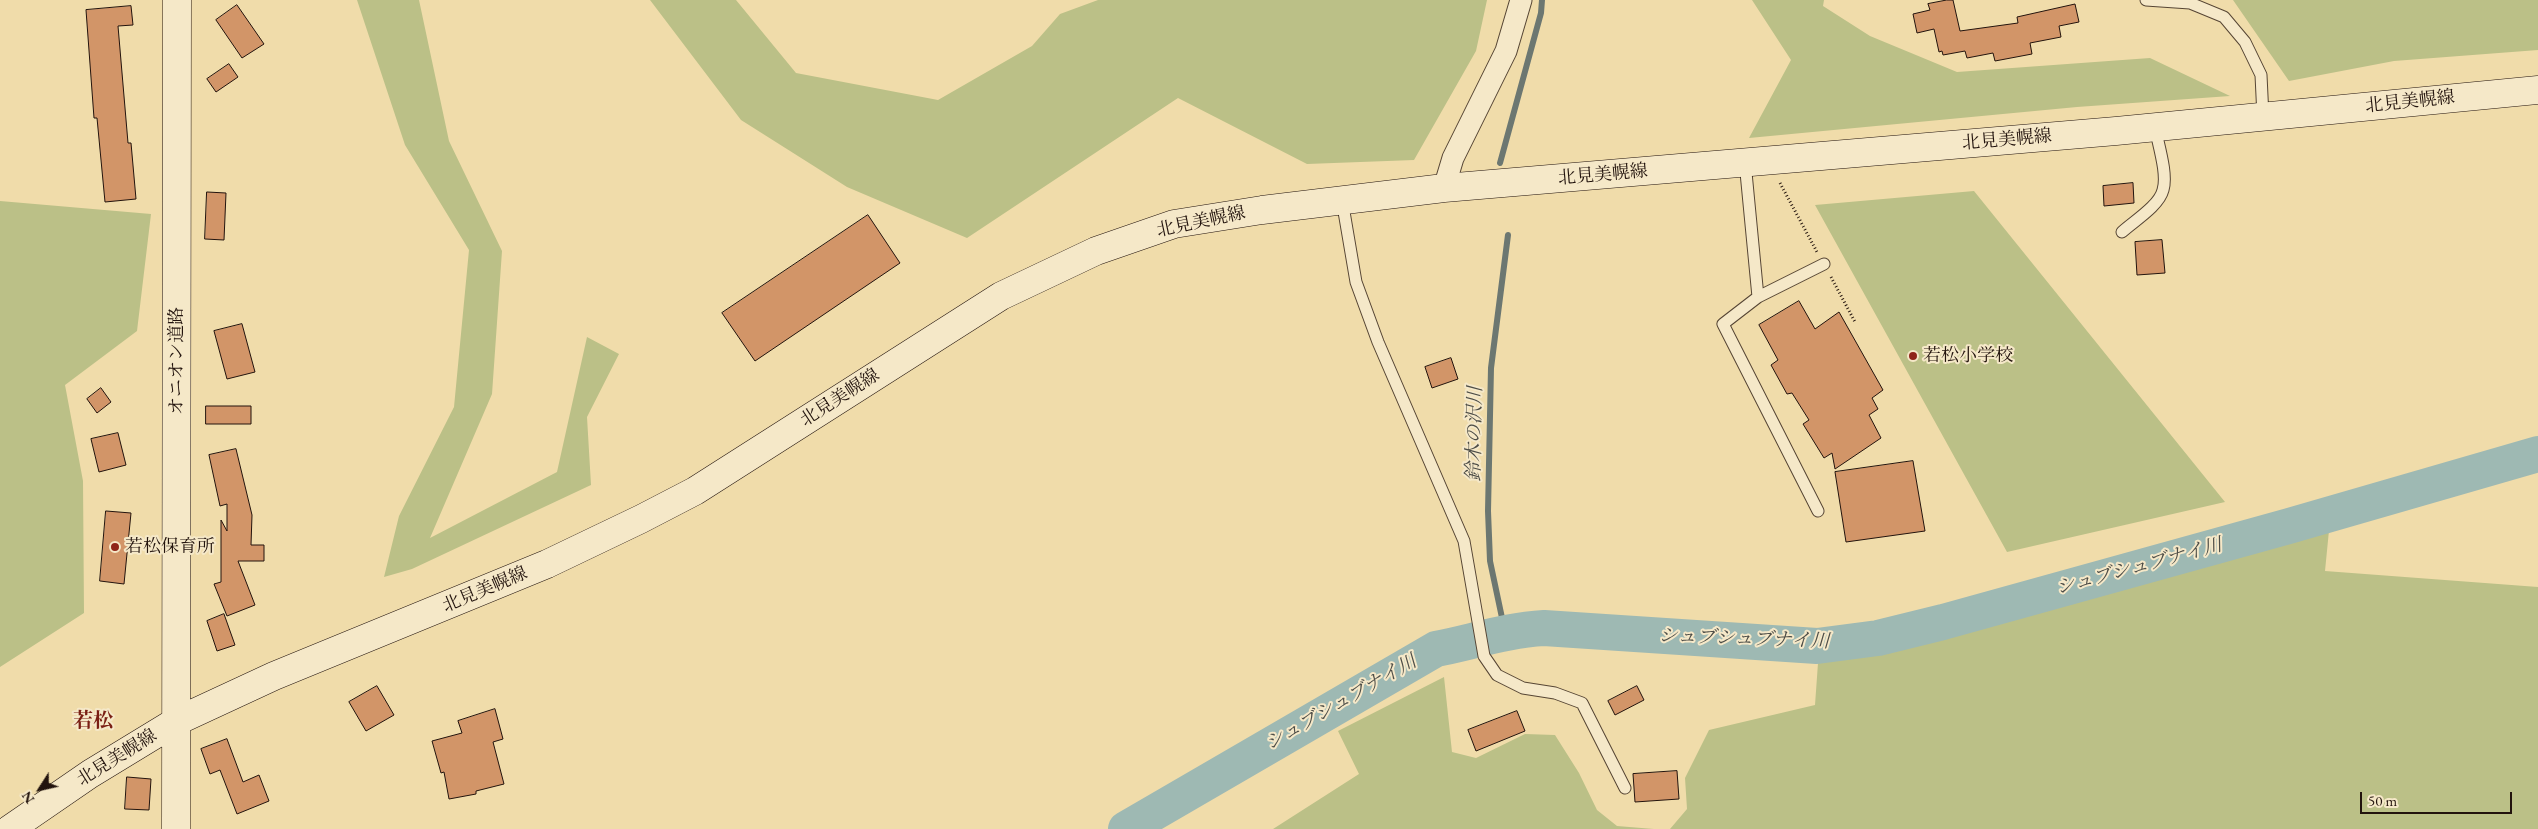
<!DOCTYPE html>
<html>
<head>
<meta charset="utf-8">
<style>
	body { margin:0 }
	#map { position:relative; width:2538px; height:829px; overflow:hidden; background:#f0dcaa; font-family:"EB Garamond",serif }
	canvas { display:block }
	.north { position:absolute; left:15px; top:764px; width:50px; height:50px; -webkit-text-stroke:4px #f5e8c8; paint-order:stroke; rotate:235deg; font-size:14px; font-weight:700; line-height:20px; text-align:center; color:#22130d }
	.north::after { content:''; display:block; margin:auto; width:18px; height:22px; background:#22130d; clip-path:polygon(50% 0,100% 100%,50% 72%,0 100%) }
	.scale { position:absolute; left:2360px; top:792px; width:152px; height:22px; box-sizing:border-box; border:2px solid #22130d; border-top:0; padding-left:6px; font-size:15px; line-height:18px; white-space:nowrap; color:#22130d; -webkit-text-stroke:4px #f5e8c8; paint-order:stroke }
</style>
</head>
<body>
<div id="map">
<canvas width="2538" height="829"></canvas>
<div class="north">N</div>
<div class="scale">50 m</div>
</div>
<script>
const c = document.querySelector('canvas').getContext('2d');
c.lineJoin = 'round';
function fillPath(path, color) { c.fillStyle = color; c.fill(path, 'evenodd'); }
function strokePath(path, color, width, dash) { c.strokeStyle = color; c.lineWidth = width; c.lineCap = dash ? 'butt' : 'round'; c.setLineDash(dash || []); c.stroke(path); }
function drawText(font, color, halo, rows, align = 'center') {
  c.font = font + ' "EB Garamond","Noto Serif JP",serif'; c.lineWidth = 4; c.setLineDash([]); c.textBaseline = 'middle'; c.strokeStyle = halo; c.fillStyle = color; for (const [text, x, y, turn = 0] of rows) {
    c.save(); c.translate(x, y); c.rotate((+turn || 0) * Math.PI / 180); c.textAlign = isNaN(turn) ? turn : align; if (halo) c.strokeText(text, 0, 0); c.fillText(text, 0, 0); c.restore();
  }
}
fillPath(new Path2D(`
	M357,0H419L449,141L502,251L492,394L430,538L557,472L587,337L619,354L587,417L591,485L412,569L384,577L399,516L454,407L469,250L405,145Z
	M650,0H736L796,73L938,100L1032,46L1060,14L1098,0H1487L1476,51L1414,160L1307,164L1178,98L967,238L847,187L741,120Z
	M1752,0H1824L1823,6L1870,36L1957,72L2150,58L2230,96L2077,107L1749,138L1791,60Z
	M2233,0H2538V50L2394,61L2289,81Z
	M1974,191L2225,502L2007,552L1815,205Z
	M0,201L151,214L137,331L65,385L83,481L84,613L0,667Z
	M2332,500L2325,571L2538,587V829H1670L1687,809L1685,778L1709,730L1815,705L1818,663L1864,627Z
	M1444,677L1452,752L1476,758L1525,734L1555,735L1579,773L1597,810L1617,826L1654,829H1273L1359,774L1338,731Z`), '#bbc087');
strokePath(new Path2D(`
	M1500,163L1541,13L1542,0
	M1505,632L1490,561L1488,511L1491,368L1508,235`), '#6c7771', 6);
strokePath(new Path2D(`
	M1126,829L1436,649C1472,642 1507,630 1544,628L1817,646L1878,638L1943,622L2289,526L2538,454`), '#9eb9b3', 36);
const building = new Path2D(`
	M1947,0H1953L1960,31L2018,23L2017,17L2075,4L2079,22L2059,26L2061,37L2030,43L2032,54L1995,61L1993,53L1967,58L1965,51L1943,55L1942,51L1939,52L1934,29L1917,33L1913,14L1930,10L1928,4Z
	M237,5L264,44L242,58L216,20Z
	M131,6L133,25L118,26L128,143H131L136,199L105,202L97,118H94L86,10Z
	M229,64L238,77L216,92L207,79Z
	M2133,183L2134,203L2104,206L2103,186Z
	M207,192L226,193L224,240L205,239Z
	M868,215L900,263L755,361L722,313Z
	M2162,240L2165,273L2137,275L2135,242Z
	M1799,301L1815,329L1839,312L1883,390L1872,398L1878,409L1869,415L1881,438L1835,469L1832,453L1824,458L1803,424L1809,420L1792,393L1787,394L1771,365L1778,360L1759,325Z
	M242,324L255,372L227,379L214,331Z
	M1451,358L1458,379L1432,388L1425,367Z
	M101,388L111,402L97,413L87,399Z
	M206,406H251V424H206Z
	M118,433L126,465L99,472L91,439Z
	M236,449L252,515L251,545H264V561H238L255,605L227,616L214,584L221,582V520L227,531V504L220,506L209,455Z
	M1913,461L1925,531L1846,542L1835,472Z
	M106,511L131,513L124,584L100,581Z
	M224,614L235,645L217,651L207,621Z
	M377,686L394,715L366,731L349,702Z
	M1637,686L1644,700L1615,715L1608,701Z
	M495,709L503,739L493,742L504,784L476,791V794L449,799L444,772L441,773L432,741L462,733L458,721Z
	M1517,711L1525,731L1476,751L1468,730Z
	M227,739L243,782L259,775L269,801L237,814L220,770L210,774L201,749Z
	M1677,771L1679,799L1635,802L1633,774Z
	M127,777L151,779L149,810L125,809Z`);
fillPath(building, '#d29568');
strokePath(building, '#22130d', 1);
const lane = new Path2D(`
	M2146,0L2190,3L2224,17L2245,42L2261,75L2263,117
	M1745,162L1758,297L1723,324L1818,511
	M1342,200L1356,282L1378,342L1464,541L1484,656L1497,675L1523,688L1555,693L1582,703L1625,788
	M2122,232C2134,221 2159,206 2163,190C2168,174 2158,144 2155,127
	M1758,297L1824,264`);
const street = new Path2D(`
	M1444,188L1453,158L1506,51L1521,0`);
const secondary = new Path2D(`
	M10,829L90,774L177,721L274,676L547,564L641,519L695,491L1001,296L1096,251L1174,224L1262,210L1444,188L2116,131L2538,90
	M176,829L177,0`);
strokePath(lane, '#564534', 13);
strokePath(street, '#564534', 23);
strokePath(secondary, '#22130d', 29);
strokePath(new Path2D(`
	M1780,183L1817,252
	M1831,277L1855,322`), '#22130d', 3, [1, 2.5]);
strokePath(lane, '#f5e8c8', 11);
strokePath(street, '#f5e8c8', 21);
strokePath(secondary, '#f5e8c8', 28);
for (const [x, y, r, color] of [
	[1913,356,5,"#8f2418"],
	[115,547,5,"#8f2418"]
]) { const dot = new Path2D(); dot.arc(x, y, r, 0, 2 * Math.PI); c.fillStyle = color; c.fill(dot); strokePath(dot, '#f5e8c8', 2); }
drawText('18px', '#22130d', '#f5e8c8', [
	["北見美幌線",2410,102,-6],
	["北見美幌線",2007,140,-5],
	["北見美幌線",1603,175,-5],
	["北見美幌線",1201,222,-12],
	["オニオン道路",177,361,-90],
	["北見美幌線",840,398,-33],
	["北見美幌線",485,590,-23],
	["北見美幌線",117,758,-32]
]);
drawText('18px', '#22130d', '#f5e8c8', [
	["若松小学校",1923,356],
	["若松保育所",125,547]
], 'left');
drawText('italic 19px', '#4d4d47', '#f5e8c8', [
	["鈴木の沢川",1475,434,-89],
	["シュブシュブナイ川",2139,567,-15],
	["シュブシュブナイ川",1744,639,2],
	["シュブシュブナイ川",1341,703,-30]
]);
drawText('bold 20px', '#7a1f14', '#f5e8c8', [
	["若松",93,722]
]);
</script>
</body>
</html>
